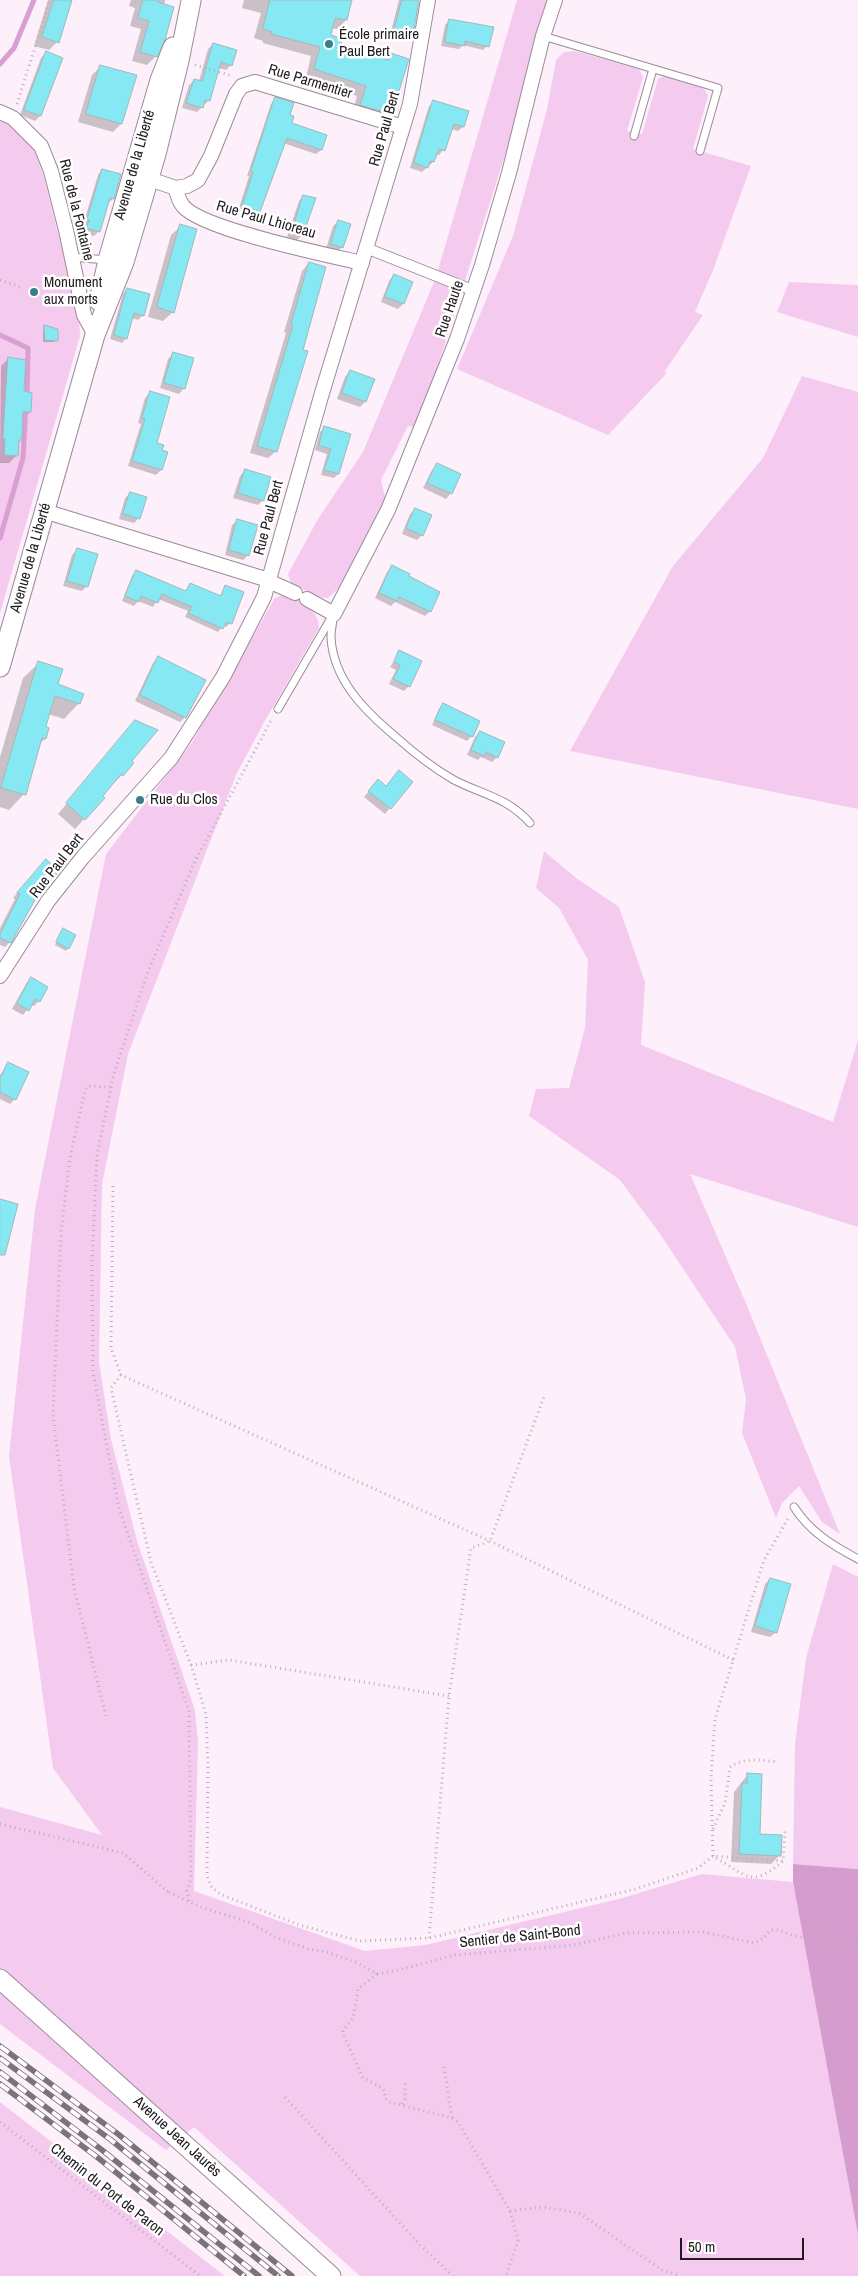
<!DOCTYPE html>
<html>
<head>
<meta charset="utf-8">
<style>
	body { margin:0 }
	#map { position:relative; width:858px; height:2276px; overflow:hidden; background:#fdf0fb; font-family:"Archivo Narrow",sans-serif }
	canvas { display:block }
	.scale { position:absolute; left:680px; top:2238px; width:124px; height:22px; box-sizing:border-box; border:2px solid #1f1a1e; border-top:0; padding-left:6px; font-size:15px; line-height:18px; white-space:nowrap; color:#1f1a1e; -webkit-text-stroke:4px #fff; paint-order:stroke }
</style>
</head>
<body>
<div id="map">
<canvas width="858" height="2276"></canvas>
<div class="scale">50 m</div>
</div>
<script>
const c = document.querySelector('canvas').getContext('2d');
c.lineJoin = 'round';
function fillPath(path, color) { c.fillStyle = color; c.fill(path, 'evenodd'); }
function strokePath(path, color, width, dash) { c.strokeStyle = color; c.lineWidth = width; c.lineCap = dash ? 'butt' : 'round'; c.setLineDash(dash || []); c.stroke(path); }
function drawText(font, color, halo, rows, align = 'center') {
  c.font = font + ' "Archivo Narrow",sans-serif'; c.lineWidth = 5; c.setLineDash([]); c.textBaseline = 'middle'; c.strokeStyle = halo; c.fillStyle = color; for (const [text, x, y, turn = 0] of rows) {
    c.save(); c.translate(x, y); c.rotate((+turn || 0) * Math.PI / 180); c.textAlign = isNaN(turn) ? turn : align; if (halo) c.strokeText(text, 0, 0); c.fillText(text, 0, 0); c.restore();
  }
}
fillPath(new Path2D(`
	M517,0H558L543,36L418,428L408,426L381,480L386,501L340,587L328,598L318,597L291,583L288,574L318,519L363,452L436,277Z
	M575,51L639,69L643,77L627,131L642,134L658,79L664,76L704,88L708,96L693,149L751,166L713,270L695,312L703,315L665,371L666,374L608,435L457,369L513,236L547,109L556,60L564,52Z
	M0,119L14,128L34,150L44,177L79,317L80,336L0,613Z
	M789,282L858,285V337L777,312Z
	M802,376L858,392V809L570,751L673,566L763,458Z
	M283,595C298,597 320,611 319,628L263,724L236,775L128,1054L102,1184L99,1362L111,1439L137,1541L195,1710L198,1742L194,1891L365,1951L425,1945L619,1899L702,1874L793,1882L858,2235V2276H360L194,2127L166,2150L0,2024V1807L102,1835L53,1768L9,1456L35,1209L106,854L191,744L275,598Z
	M544,851L576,878L619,907L645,982L641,1045L833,1122L858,1040V1227L690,1174L745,1301L840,1534L822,1522L799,1486L782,1503L776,1518L742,1433L746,1399L735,1347L660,1234L620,1180L529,1116L536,1089L569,1088L585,1028L588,960L559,908L536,888Z
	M833,1564L858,1577V1869L793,1864L795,1744L806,1658Z
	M0,2102L225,2276H0Z`), '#f4caef');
fillPath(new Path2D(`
	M793,1864L858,1869V2235L793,1882Z`), '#d49dce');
fillPath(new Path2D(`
	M48,0H70L57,42L49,50L34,46Z
	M131,0H165L156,56L147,65L132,61L141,29L130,26L135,8L129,6Z
	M244,0H351L346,20L337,29L331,28L329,36L339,46L386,60L391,55L395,101L374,121L352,114L357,96L306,78L311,56L263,43V41L254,38L261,13L242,8Z
	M399,0H417L412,34L407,39L390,35Z
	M449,21L487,46L483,50L463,45L459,49L441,46L445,25Z
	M213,44L231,65L226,70L218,68L208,101L197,112L182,108L189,85L194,80L199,81L208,49Z
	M46,53L40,116L35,121L20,115L41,58Z
	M101,66L121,124L113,132L78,122L92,75Z
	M275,99L289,115L290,123L321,150L316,154L283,143L259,211L254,216L238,211L249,176H247L271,104Z
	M434,102L463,127L458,131L451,129L443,150L439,155L436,154L433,162L422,172L410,168L429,106Z
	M102,170L113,199L107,204L99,231L94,236L82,233L85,225H83L98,175Z
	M304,196L302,235L297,240L287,237L299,201Z
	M339,221L342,247L337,252L326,249L333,226Z
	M181,226L173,312L163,321L148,317L171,235Z
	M309,263L276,451L268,458L250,453L286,333L284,332L302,271Z
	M394,275L412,283L403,304L398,309L381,302L389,281Z
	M127,289L143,315L138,320L132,318L126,338L122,343L110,339L123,294Z
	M45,327L56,340L54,342H43V329Z
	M173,354L184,388L179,394L160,388L168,359Z
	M9,358L30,412L22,420L17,455L9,463H0L1,366Z
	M350,371L365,402L360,407L337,399L345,377Z
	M150,393L155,444L161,470L156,475L128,466L141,424L138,423L145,398Z
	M325,427L338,474L334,478L321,475L327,454L315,450L320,432Z
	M437,464L451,493L446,499L423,488L432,470Z
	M245,470L263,500L258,505L233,498L240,476Z
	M130,493L139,518L134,523L119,519L125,498Z
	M415,509L422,535L417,540L402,534L410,514Z
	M238,520L248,555L243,560L225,555L232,525Z
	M77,550L87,586L82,591L63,586L72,555Z
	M392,567L407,577L430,611L425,616L395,602L391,606L375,598L387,572Z
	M136,572L185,592L190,585L219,597L226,586L230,623L226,627L223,626L218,632L185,617L188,611L158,599L153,607L138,601L134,606L122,601L132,576Z
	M400,652L409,686L404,691L389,684L396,670L390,667Z
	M158,658L185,717L180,722L135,701L153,663Z
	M39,663L57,685L79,703L64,719L48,714L44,727L45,739L39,744L24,794L9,810L0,807V757L23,678Z
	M444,704L472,736L467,741L432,725L439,709Z
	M135,722L130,761L122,775L101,796L103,798L75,829L58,814Z
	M480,732L497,757L492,762L481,757L478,760L467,755L475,737Z
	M399,771L411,782L385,814L364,797L373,786L385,787Z
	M41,866L35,897L10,942L5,947L0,945V928L15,899L13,898Z
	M61,932L68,948L66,951L55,945Z
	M31,979L39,1001L34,1006L31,1005L23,1015L12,1009L26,984Z
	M8,1064L15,1099L10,1104L0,1099V1075Z
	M770,1579L776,1632L770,1637L751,1632L765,1584Z
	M748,1774L758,1835L779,1856L771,1864L731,1862L734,1792Z`), '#0003');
strokePath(new Path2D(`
	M0,64L14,48L34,0
	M0,335L28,348L27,397
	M0,538L23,458L26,405`), '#d8a0d2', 5);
const building = new Path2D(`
	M54,0H72L59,43L42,37Z
	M143,0H158V2L174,7L165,40L157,57L140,52L149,21L138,18Z
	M270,0H352L347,20L335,18L331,35L342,39L341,45L389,60L391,53L409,59L396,101L388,99L384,112L360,105L366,86L314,69L320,47L271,34L272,32L263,29Z
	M402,0H419L413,35L394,30Z
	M449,19L494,27L489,47L465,41V46L445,42Z
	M213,43L237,50L232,66L221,62L210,101L205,100L203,108L186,103L194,79L202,81Z
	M46,51L63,58L41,116L24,110Z
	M100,65L137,75L122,124L86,114Z
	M275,97L294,103L290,115L294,116L292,123L327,135L322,150L287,138L260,212L242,206L253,172L251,171Z
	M433,100L469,111L464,127L454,124L445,151L439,149L434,162L430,161L428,168L414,163Z
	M102,169L121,174L114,199L110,198L100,232L86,228L89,220H87Z
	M303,195L316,198L303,235L292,232Z
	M338,220L351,224L343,248L331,244Z
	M180,224L197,229L174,313L157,307Z
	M309,262L326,267L303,350L308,351L277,452L257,446L293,325H291Z
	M394,274L413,282L404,304L385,297Z
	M127,288L150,294L144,316L134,313L127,339L114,335Z
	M44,325L58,329V341L45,340Z
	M173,352L194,358L185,389L164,383Z
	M8,357L26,360L24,391L32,393L31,412H23L22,440H19L18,456L4,455L5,439H3Z
	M350,370L375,379L366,402L342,393Z
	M150,391L170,397L157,443L164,445L162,450L168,452L162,470L132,461L145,419L142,418Z
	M324,426L351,434L339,474L324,470L331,449L319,446Z
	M437,463L461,474L452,494L427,483Z
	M245,469L271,477L264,501L238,493Z
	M130,492L147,497L140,519L123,514Z
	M415,508L432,515L423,536L406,528Z
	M237,519L258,525L249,556L229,550Z
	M77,548L98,554L88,587L67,581Z
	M392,565L410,574L409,576L440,592L431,612L399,597L397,601L379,593Z
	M136,570L186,591L190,583L221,596L225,585L244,592L232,624L226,622L223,629L188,613L192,607L162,594L158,603L141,596L139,602L125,596Z
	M399,650L422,661L410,687L393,679L400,665L394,662Z
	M158,656L206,680L186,718L140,695Z
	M38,661L63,669L58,684L84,694L80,704L55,696L46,726L49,728L46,739L42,738L26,795L1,788Z
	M443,703L480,721L473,737L435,720Z
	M135,720L158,730L132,761L134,763L123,776L121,774L103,796L105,798L85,820L66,803Z
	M480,731L505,742L498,758L486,752L484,756L471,750Z
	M399,770L413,782L391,809L368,791L378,779L386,786Z
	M46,859L59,871L36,898L11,943L0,938V934L20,894L17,893Z
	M63,928L76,935L69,949L56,942Z
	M31,977L48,987L40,1002L35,999L29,1011L17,1003Z
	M8,1062L29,1072L16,1100L0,1092V1079Z
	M0,1199L18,1204L5,1255H0Z
	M770,1578L791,1584L777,1633L755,1626Z
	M747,1773L762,1774L760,1834L782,1835L781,1856L739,1854L742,1783H747Z`);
fillPath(building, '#86e8f2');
strokePath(building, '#a1b8ba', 1);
const service = new Path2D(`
	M543,36L718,88L700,151
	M634,136L653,69
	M71,257L107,260
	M334,614C333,621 331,629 331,637C333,680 365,711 396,737C414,753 433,768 454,780C483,795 507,797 530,823
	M278,709L331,618
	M794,1507C810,1532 832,1545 858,1559`);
const pedestrian = new Path2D(`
	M366,248L467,288`);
const minor = new Path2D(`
	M0,112L13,118L41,146L51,171L66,230L84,315L95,335
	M149,179L176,188L187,186L198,180L211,156L236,94L242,86L255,82L403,127
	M176,188C177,194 178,200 183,206C201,229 327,255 362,263
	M44,511L262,578L295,593
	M307,599L334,614L388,510L457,339L482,265L509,173L543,36L555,0
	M0,976L48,901L83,857L171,758L223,677L264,597L322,393L410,104L428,0`);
const secondary = new Path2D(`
	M99,301L108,260L160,80L173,47
	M0,667L95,335L124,262L156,154L179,61L191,1
	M0,1979L331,2276`);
strokePath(service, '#9a8b98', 9);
strokePath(pedestrian, '#9a8b98', 12);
strokePath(minor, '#9a8b98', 16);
strokePath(secondary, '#9a8b98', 21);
strokePath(new Path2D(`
	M195,65L232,76
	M17,104L50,0
	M0,280L23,288
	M113,1186L111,1348L121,1375
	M733,1660L490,1541L121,1375L111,1388L151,1562L191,1665L206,1714L208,1767L207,1876L212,1888L222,1895L299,1925L360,1941L429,1938L636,1889L698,1868L713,1856L783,1861
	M191,1665L229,1660L449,1696
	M106,1716L74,1588L53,1415L61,1232L70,1158L85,1090L88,1086L111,1087
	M0,1824L123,1853L167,1891
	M713,1829L725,1803L730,1767C745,1757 761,1760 778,1762
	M713,1856L711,1777L715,1719L764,1560L789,1517
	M716,1858C747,1875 751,1889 783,1861L785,1831
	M169,1892L198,1906L251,1923L273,1936L308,1949L327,1952L358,1963L377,1974L394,1971L455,1955L573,1945L627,1933L703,1932L754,1943L764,1938L770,1930C783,1928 788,1936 800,1937C806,1938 813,1935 820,1936C833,1938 844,1943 858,1937
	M189,1901L187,1891L191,1879L189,1711L119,1508L93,1373L92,1262L97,1155L114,1073L149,969L195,861L272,719
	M429,1938L449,1696L471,1548L490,1541L545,1394
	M377,1974L358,1989L353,2018L343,2031V2034L363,2078L377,2085L385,2091V2098L389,2102L452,2118L458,2122L510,2211L518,2240L506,2276
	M444,2067L452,2118
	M285,2097L420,2245L453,2276
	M402,2104L405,2099V2081
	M0,2122L200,2276
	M510,2211L543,2207L579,2213L662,2270L680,2276`), '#baafb8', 3, [1, 4]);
strokePath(service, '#fff', 7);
strokePath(pedestrian, '#fff', 10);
strokePath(minor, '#fff', 14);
strokePath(secondary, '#fff', 19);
const rail = new Path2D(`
	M0,2046L118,2134L292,2276
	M0,2058L111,2140L278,2276
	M0,2072L102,2150L259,2276
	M0,2084L97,2157L244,2276`);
strokePath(rail, '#7b737a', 5.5);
strokePath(rail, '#fff', 4, [11]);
strokePath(new Path2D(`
	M167,1891L169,1892`), '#baafb8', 3, [1, 4]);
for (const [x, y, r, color] of [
	[329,44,5,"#388087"],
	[34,292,5,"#388087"],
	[140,800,5,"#388087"]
]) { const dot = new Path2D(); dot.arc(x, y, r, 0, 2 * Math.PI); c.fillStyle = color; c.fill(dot); strokePath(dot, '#fff', 2); }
drawText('15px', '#1f1a1e', '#fff', [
	["École primaire",339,35],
	["Paul Bert",339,52],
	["Monument",44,283],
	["aux morts",44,300],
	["Rue du Clos",150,800]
], 'left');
drawText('15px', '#1f1a1e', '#fff', [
	["Rue Parmentier",310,82,17],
	["Rue Paul Bert",385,129,-74],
	["Avenue de la Liberté",135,165,-74],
	["Rue de la Fontaine",76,210,76],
	["Rue Paul Lhioreau",266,220,16],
	["Rue Haute",450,309,-71],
	["Rue Paul Bert",269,518,-75],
	["Avenue de la Liberté",31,558,-74],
	["Rue Paul Bert",57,866,-52],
	["Sentier de Saint-Bond",520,1937,-6],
	["Avenue Jean Jaurès",177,2137,42],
	["Chemin du Port de Paron",107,2190,38]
]);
</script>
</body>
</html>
